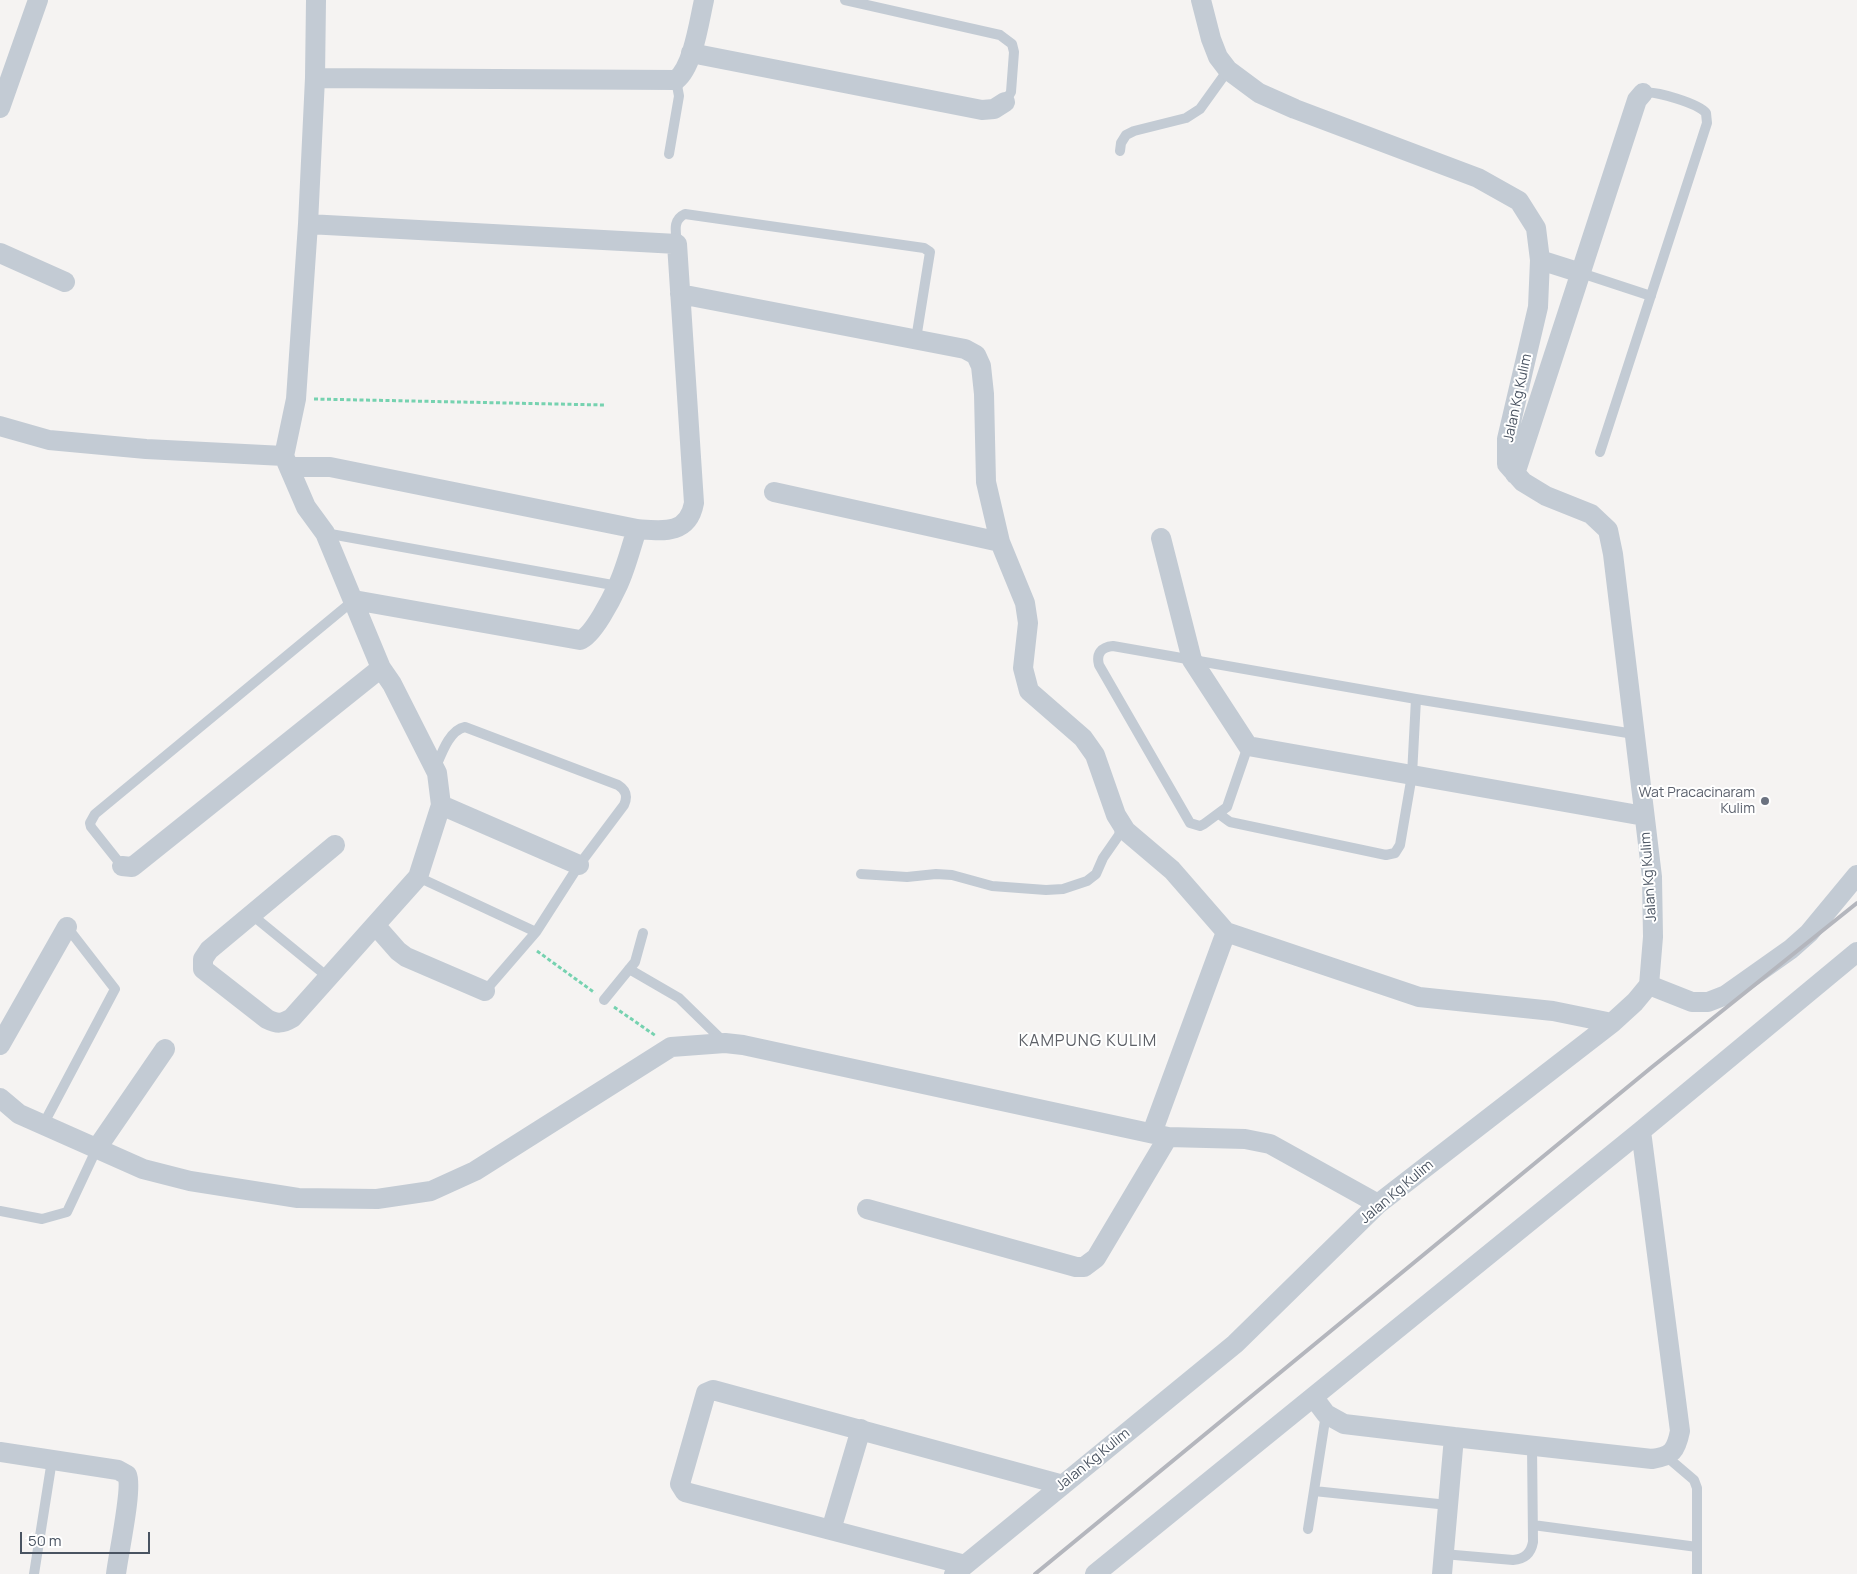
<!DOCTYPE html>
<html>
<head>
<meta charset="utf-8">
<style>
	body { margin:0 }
	#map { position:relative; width:1857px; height:1574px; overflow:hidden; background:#f5f3f2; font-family:Manrope,sans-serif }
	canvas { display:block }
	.scale { position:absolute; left:20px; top:1532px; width:130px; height:22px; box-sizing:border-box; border:2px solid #495361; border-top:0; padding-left:6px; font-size:15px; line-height:18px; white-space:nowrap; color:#495361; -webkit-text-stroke:4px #fff; paint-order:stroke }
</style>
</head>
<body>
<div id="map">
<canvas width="1857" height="1574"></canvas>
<div class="scale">50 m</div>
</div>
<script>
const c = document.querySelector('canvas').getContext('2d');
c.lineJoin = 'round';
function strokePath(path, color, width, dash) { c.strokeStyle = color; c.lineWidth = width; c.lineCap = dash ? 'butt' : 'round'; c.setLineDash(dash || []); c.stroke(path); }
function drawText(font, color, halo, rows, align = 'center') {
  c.font = font + ' Manrope,sans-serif'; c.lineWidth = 4; c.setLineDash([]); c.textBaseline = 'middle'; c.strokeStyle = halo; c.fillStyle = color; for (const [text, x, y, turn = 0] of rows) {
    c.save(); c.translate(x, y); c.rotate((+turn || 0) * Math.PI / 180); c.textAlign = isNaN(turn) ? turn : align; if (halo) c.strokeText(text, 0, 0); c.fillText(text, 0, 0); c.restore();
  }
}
strokePath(new Path2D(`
	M314,399L604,405
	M537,951L595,993
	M614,1007L656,1036`), '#76d2b0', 3, [4, 2.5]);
strokePath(new Path2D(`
	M845,0L1000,35L1012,44L1014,52L1011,92L1005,102
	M1120,151L1121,143L1126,135L1134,131L1186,118L1200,109L1228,70
	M669,154L679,96L676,80
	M677,244C676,232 672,220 685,214L924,248L930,252L916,339
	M1581,273L1651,296
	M1600,452L1707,123L1706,113C1699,104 1655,90 1643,93
	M325,533L618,586
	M1248,746L1227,807L1204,824L1200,826L1190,823L1099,665C1096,654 1101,647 1113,646L1416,699L1634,734
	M435,769C441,755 449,730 465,727L618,785C626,790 628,796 624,805L579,865L536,932L485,991
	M1219,814L1230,822L1386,855L1395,853L1400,845L1412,775L1416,699
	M122,866L91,827L90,823L95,814L354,600
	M861,874L907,877L936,874L952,875L992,886L1046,890L1063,889L1087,881L1096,874L1103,858L1119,835L1121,824
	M418,877L536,932
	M252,915L329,978
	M629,969L679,998L724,1042
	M604,1000L635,962L643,933
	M43,1125L115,989L67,927
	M0,1211L42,1219L67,1212L97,1148
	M1667,1457L1694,1480L1697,1488V1574
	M1314,1491L1448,1505
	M1533,1525L1697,1547
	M1308,1529L1326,1414
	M1443,1554L1513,1560C1525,1559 1531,1553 1533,1542L1532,1446
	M34,1574L52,1460`), '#c3cbd4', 10);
strokePath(new Path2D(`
	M316,0L315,78L308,224L296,399L284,456L306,507L325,533L381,668L392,684L437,773L441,805L418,877L292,1018C282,1024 277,1024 267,1019L203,969V959L209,950L335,845
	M691,53L982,110L994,109L1005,102
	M315,78L676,80C693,67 699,22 704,0
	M0,108L38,0
	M308,224L677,244L694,503C688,535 663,531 637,529
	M0,253L65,282
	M1540,260L1581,273
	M680,294L965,349L976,355L981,366L984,394L986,482L1000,542L1025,603L1028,623L1023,668L1029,691L1083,738L1095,755L1116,815L1126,831L1172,870L1226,932L1419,997L1553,1011L1612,1023
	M0,426L49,440L146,449L284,456
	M289,467H330L637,529C631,547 626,568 618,585C612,598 593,636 580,640L354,600
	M1515,474L1637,100L1643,93
	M774,492L1000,542
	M1161,538L1192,660L1248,746L1644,816
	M441,805L579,865
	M122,866L132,867L136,864L381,668
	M376,926L398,951L406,957L485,991
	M1649,985L1692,1002H1708L1726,995L1791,949L1809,933L1857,875
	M0,1045L67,927
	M0,1098L19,1114L143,1169L190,1181L298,1198L377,1199L431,1191L475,1171L671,1047L725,1043L743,1045L1168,1137L1245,1139L1270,1144L1378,1204
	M1152,1133L1226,932
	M97,1148L165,1049
	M867,1209L1076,1267H1084L1096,1258L1168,1137
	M1314,1398L1326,1414L1344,1424L1454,1437L1442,1574
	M1454,1437L1652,1459C1672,1456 1676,1451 1680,1431L1641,1131
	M0,1452L118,1470L127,1475C133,1487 118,1556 116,1574
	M831,1530L861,1429
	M965,1565L685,1492L680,1484L706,1393L713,1390L1063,1485
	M954,1574L1235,1344L1378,1204L1612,1023L1635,1002L1649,985L1653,937L1652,877L1613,554L1608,530L1591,514L1546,496L1523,482L1507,464V439L1538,307L1540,260L1536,228L1519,201L1478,178L1295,109L1259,93L1228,70L1218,57L1211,39L1201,0
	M1095,1574L1641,1131L1857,952`), '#c3cbd4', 20);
strokePath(new Path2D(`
	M1035,1574L1652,1067L1857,903`), '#b4b6bd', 4);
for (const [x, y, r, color] of [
	[1765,801,5,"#6b7280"]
]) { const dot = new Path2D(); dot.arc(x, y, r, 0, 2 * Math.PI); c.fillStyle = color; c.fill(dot); strokePath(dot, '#fff', 2); }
drawText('14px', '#495361', '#fff', [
	["Jalan Kg Kulim",1518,398,-78],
	["Jalan Kg Kulim",1649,877,-94],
	["Jalan Kg Kulim",1397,1192,-40],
	["Jalan Kg Kulim",1093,1460,-39]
]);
drawText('14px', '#5b616d', '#fff', [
	["Wat Pracacinaram",1755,793],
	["Kulim",1755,809]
], 'right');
c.letterSpacing = '1px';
drawText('16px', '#5e6168', '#fff', [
	["KAMPUNG KULIM",1088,1042]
]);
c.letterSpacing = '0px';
</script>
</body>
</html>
